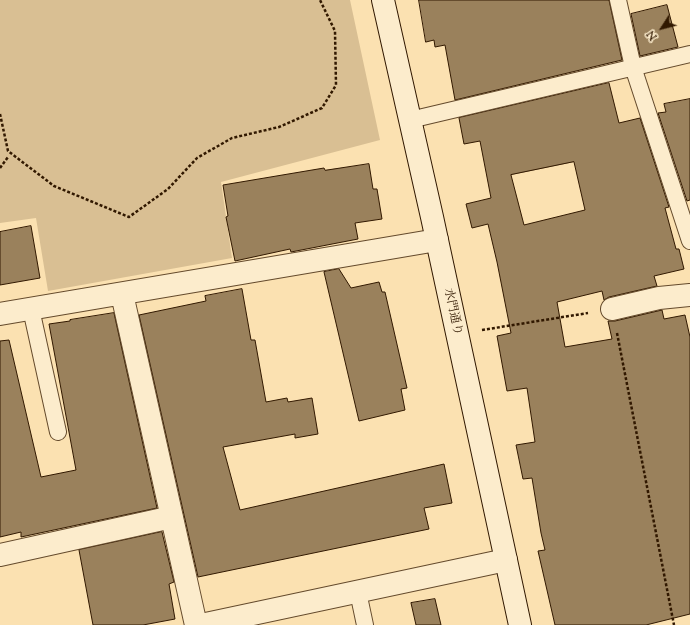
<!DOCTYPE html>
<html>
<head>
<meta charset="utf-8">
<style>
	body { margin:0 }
	#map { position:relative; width:690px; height:625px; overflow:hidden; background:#fbe1b1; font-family:"Sorts Mill Goudy",serif }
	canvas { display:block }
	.north { position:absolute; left:642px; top:8px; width:40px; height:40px; -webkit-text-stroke:3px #fceccc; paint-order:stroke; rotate:234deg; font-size:11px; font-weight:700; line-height:16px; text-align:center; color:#311800 }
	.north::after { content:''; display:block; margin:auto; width:14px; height:18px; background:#311800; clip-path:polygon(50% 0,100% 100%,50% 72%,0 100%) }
</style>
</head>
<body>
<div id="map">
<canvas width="690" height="625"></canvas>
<div class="north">N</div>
</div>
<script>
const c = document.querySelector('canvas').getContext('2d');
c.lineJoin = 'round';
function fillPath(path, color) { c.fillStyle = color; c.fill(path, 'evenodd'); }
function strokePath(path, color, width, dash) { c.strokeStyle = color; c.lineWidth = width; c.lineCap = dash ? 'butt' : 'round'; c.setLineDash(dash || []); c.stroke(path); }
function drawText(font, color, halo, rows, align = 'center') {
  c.font = font + ' "Sorts Mill Goudy","Noto Serif JP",serif'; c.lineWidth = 3.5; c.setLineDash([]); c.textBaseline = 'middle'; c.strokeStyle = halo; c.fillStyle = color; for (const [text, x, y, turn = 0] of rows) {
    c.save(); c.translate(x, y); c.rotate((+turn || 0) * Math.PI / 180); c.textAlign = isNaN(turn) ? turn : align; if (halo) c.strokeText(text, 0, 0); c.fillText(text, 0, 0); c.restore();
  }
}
fillPath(new Path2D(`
	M0,0H350L380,140L221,182L232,258L48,291L36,218L0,223Z`), '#d9bf93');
const building = new Path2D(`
	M419,0H609L622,60L455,100L445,45L435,47L434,40L426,42Z
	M667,5L678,47L640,56L631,14Z
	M609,83L619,123L640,118L669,207L665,208L676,249H679L684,269L654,276L657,286L609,297L604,300L602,291L557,302L565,347L612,339L608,321H615L662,310L664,319L685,315L690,337V614L646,625H555L538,551L545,550L541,533L532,478L523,479L516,445L535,442L527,388L507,391L497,336L511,333L497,262L488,224L472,228L466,204L491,198L480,141L464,144L459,118ZM574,162L585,210L524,225L511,175Z
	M690,99V200L687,201L658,113L666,112L664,104Z
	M369,164L373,189H377L382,219L355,223L358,239L291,252L290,249L235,261L226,217L228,216L223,185L324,168L325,170Z
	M31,226L40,278L0,285V232Z
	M339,269L351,288L379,282L382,292H385L407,388L401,389L405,410L359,421L324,272Z
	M242,289L251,340H255L266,402L287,398L288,402L312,398L318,434L295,438V434L223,447L240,510L444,464L452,503L424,508L429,529L198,577L139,315L206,301L205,296Z
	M114,313L157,508L21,537V532L0,537V341L9,340L41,477L76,470L49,324L70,321V320Z
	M162,532L174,582L169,584L175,619L143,625H93L79,550Z
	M435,599L441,625H416L411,603Z`);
fillPath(building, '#9a815c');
strokePath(building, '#311800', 1);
const lane = new Path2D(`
	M618,0L633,67L690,241
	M410,120L690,54
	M31,309L58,432
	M358,592L365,625`);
const street = new Path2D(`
	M122,294L196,625
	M612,309L659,298L690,295
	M0,314L437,240
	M0,555L172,517
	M201,625L506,560`);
const secondary = new Path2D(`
	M383,0L432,217L520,625`);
strokePath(lane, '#644a2c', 18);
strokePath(street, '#644a2c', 24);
strokePath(secondary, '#311800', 24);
strokePath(new Path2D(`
	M0,114L8,151L54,186L129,217L168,189L197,158L232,138L279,127L322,108L336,85L335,31L320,0
	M0,168L8,157
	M482,330L588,313
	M617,333L674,625`), '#311800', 2.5, [3, 2]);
strokePath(lane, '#fceccc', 16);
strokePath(street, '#fceccc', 22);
strokePath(secondary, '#fceccc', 22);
drawText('12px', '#311800', '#fceccc', [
	["水門通り",452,312,78]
]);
</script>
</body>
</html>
